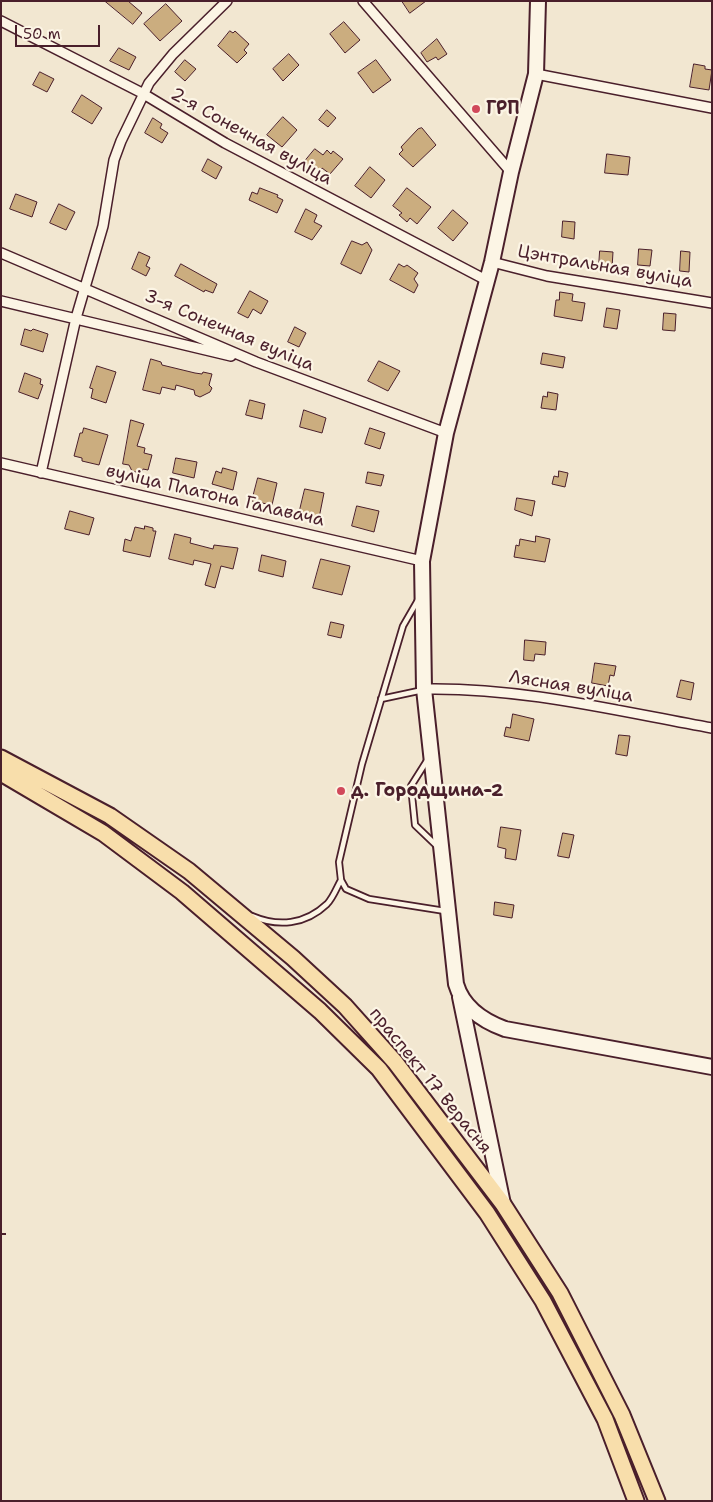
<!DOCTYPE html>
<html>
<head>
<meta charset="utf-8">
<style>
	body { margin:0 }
	#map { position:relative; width:713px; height:1502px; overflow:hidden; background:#f2e7d1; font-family:"Shantell Sans",sans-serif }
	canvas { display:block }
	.frame { position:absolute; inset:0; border:2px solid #4a1f2b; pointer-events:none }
	.scale { position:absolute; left:15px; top:25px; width:85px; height:22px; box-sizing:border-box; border:2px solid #4a1f2b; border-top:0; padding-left:6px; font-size:15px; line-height:18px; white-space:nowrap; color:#4a1f2b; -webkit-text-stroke:4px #fcf5e5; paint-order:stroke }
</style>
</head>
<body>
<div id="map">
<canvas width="713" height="1502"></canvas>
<div class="frame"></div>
<div class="scale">50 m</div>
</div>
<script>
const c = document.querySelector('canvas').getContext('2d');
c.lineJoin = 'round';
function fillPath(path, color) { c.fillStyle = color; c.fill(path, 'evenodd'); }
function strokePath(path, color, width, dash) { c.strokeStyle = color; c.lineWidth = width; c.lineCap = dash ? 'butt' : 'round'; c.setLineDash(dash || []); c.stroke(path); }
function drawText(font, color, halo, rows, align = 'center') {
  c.font = font + ' "Shantell Sans",sans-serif'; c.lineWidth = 4.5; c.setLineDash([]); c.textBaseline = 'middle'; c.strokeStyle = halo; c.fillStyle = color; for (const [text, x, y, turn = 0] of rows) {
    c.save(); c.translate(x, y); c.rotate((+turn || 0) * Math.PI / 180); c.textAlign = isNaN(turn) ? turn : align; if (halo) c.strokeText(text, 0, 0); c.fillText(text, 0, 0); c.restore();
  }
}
const building = new Path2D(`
	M105,1H128L142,13L133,24Z
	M402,1H426L410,13Z
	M166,4L182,21L160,41L144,24Z
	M344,22L360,40L345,53L330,34Z
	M230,31L233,33L235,31L249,44L244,50L247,53L237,63L218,46Z
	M437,39L447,54L438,60L436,57L427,62L421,53Z
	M119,48L136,57L129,70L110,61Z
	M289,54L299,65L283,81L273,69Z
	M185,60L196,69L185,81L175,72Z
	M376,60L391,80L373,93L358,73Z
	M694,64L705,66V69L712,70L709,90L690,87Z
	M40,72L54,79L47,92L33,85Z
	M82,95L102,108L92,124L72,112Z
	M327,110L336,118L328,127L319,120Z
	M283,117L297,130L282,147L267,135Z
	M153,118L162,124L160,128L168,133L162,143L145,133Z
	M422,128L436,145L413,167L399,154L403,150L401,147L418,129Z
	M315,149L323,155L327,150L331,154L333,151L343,159L330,174L322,168L317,174L307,166L305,161Z
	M607,154L630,157L628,175L605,173Z
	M208,159L222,167L216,179L202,171Z
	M370,167L385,180L371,198L355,186Z
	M260,188L278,195L277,197L283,200L277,213L249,200L252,192L257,194Z
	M407,188L431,207L417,224L410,218L407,222L399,215L402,213L393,206Z
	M16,194L37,202L32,217L10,209Z
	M59,204L75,212L66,230L50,223Z
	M306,209L317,215L314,222L322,226L312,240L295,232Z
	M453,210L468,223L453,241L438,228Z
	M563,221L575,222L574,239L562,237Z
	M352,241L362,245L367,242L372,250L361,274L341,264Z
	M639,249L652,250L650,266L638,265Z
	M600,251L613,252L612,268L599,267Z
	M681,251L690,252L689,272L680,271Z
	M139,252L150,257L146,266L150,268L146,276L132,269Z
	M181,264L217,284L213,293L205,290L204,292L175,276Z
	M399,264L404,267L407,265L418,273L414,279L418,285L414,293L390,280Z
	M250,291L268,301L261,314L253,309L248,318L238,313Z
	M560,292L573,294L572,301L585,303L582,321L554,316L556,300H559Z
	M607,308L620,310L617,329L604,327Z
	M664,313L676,314L675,331L663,330Z
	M295,327L306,333L299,347L288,342Z
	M25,329L31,331L33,329L48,334L43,352L21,345Z
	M543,353L565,357L563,368L541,364Z
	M151,359L161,362L162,365L195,373L202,374L203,372L212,374L209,385L212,388L210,392L200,397L195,395L194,390L176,385L175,390L162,387L160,394L143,390Z
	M379,361L400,371L388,391L368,381Z
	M97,366L116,372L106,403L91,398L93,389L90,388Z
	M25,373L41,379L40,384L43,385L38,399L19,392Z
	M548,392L558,394L556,410L541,408L543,396L547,397Z
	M250,400L265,404L262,419L246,415Z
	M304,410L326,418L322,433L300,427Z
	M131,420L144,424L137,446L145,448L144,453L152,455L148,470L143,469L141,473L132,471L129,465L123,464Z
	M84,428L108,435L99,465L82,461V458L74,456L80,433H82Z
	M370,428L385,433L380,449L365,444Z
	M176,458L197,462L194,478L173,473Z
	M223,468L237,472L233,490L212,484L216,471L221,473Z
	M559,471L568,473L565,487L552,484L554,476L558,477Z
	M368,472L384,475L381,486L366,483Z
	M258,478L277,483L272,505L252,501Z
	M305,489L324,493L319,518L299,514Z
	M517,498L535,501L532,516L515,510Z
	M357,506L379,511L374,532L352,526Z
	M70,511L94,518L89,535L65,529Z
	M145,526L153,528V531H156L150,557L123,551L125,539L131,541L135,527L144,529Z
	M175,534L191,538L190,543L213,549L214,545L238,548L233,569L221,566L215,588L205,585L211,564L194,560L193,565L169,559Z
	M536,536L550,539L545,562L514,557L516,545L519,546L520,539L535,542Z
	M262,555L286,561L283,577L259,571Z
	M321,559L350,566L342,595L313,588Z
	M331,622L344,625L341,638L328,635Z
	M525,640L546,642L545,655L535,654L534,661L524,660Z
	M595,663L616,666L614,676L610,675L608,686L592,683Z
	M681,680L694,683L691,700L677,697Z
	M513,714L534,719L529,741L504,736L506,727L510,728Z
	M619,735L630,736L627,756L616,754Z
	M501,827L521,830L516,860L505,858L506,849L498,847Z
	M563,833L574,835L569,858L558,856Z
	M495,902L514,905L512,918L494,915Z`);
fillPath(building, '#cbad7f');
strokePath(building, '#4a1f2b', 1);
const lane = new Path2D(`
	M418,600L403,626L362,764L339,862L341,880L346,889L369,899L445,911
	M381,699L423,690
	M428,759L411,786L415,825L438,847
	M252,916C278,927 305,925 327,904C333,898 337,887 341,880`);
const street = new Path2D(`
	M363,1L511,172
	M1,21L142,93L225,143L486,280
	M536,74L712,108
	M1,253L256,362L446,433
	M492,262L547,276L712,303
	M1,301L231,356
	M1,463L422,561
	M41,473L76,318L103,226L114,160L121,141L149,83L173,54L227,1
	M424,689C521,687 617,711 712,728`);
const secondary = new Path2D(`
	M538,1L536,74L511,172L492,262L446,433L422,561L424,689L456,984C463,1008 483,1021 505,1029L712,1067
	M460,997L503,1204`);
const primary = new Path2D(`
	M1,758L110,816L189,871L293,958L345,1006L395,1062L503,1204L560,1293L622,1415L657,1501
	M1,773L103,833L182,892L320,1011L379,1069L487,1213L543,1301L605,1419L636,1501`);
strokePath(lane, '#4a1f2b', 8);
strokePath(street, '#4a1f2b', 12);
strokePath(secondary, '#4a1f2b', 18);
strokePath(primary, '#4a1f2b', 19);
strokePath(new Path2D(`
	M1,1234H6`), '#4a1f2b', 2, [5, 4]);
strokePath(lane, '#fcf5e5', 4.5);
strokePath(street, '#fcf5e5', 9);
strokePath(secondary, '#fcf5e5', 14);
strokePath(primary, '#f8deab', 15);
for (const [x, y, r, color] of [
	[476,109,5,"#d1495b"],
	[341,791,5,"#d1495b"]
]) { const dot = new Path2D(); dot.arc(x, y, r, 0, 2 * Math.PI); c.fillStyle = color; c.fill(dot); strokePath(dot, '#fcf5e5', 2); }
drawText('bold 18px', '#4a1f2b', '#fcf5e5', [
	["ГРП",486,109],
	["д. Городщина-2",351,791]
], 'left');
drawText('18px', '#4a1f2b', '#fcf5e5', [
	["2-я Сонечная вуліца",251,137,29],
	["Цэнтральная вуліца",605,267,10],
	["3-я Сонечная вуліца",229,331,23],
	["вуліца Платона Галавача",215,496,13],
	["Лясная вуліца",571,687,9],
	["праспект 17 Верасня",430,1081,51]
]);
</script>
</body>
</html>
